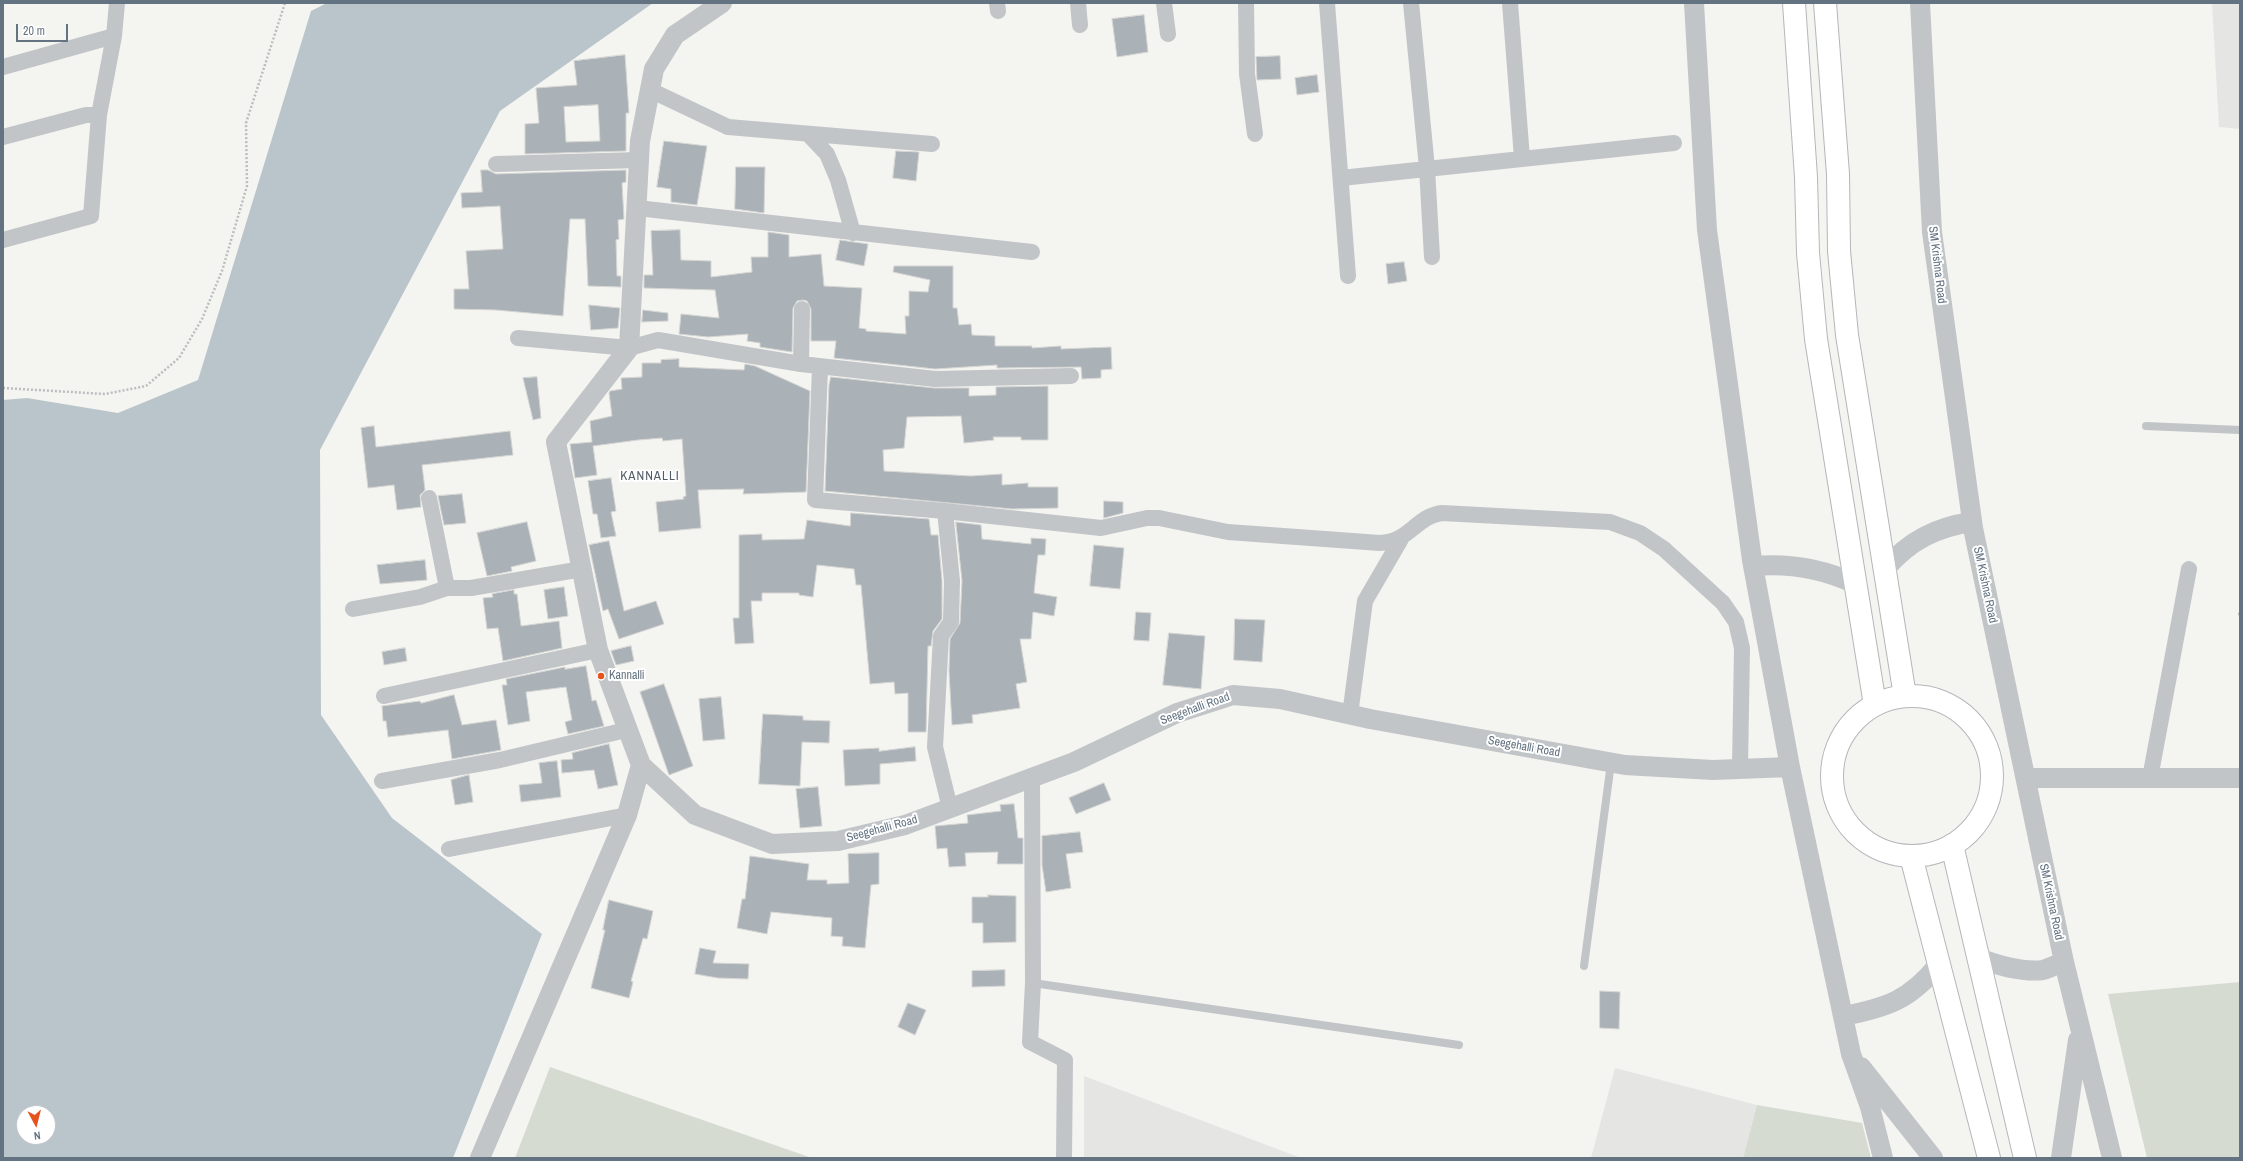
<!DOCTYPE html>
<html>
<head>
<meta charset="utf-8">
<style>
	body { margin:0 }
	#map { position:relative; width:2243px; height:1161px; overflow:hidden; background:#f4f4f0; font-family:"Archivo Narrow",sans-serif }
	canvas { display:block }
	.frame { position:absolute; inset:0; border:4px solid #637382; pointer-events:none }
	.north { position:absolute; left:16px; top:1105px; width:40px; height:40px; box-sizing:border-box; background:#fff; border:1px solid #c1c7cd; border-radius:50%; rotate:173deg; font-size:11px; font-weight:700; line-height:16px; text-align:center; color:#637382 }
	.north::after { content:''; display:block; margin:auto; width:14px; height:18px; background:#e5541f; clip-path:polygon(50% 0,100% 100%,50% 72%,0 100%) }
	.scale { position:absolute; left:16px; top:24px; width:52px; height:18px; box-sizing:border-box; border:2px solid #637382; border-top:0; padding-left:5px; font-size:12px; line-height:14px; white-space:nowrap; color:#637382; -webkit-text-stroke:3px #fff; paint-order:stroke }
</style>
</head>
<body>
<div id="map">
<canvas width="2243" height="1161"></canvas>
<div class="frame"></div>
<div class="north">N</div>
<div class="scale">20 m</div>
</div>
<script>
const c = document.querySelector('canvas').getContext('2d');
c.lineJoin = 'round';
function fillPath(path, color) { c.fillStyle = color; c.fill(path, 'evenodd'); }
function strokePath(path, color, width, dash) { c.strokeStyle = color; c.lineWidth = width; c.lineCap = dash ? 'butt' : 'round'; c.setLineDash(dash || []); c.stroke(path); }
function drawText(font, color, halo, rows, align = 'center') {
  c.font = font + ' "Archivo Narrow",sans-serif'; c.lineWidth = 4; c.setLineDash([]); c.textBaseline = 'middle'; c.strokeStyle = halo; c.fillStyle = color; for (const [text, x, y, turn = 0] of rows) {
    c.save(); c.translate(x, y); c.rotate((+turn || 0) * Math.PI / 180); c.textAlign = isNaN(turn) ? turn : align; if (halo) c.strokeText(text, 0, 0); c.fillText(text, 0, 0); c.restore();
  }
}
fillPath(new Path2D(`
	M2212,3H2240V129L2219,127Z
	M1615,1068L1757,1105L1743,1158H1591Z
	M1084,1076L1301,1158H1084Z`), '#e5e6e4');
fillPath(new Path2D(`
	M2240,982V1158H2147L2108,994Z
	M550,1067L812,1158H515Z
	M1757,1105L1862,1123L1871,1158H1743Z`), '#d5dbd1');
fillPath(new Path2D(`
	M327,3H653L500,111L320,450L321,715L392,818L542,934L453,1158H3V400L27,398L118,413L198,380L311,11ZM24,1113H48V1137H24Z`), '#bac5cb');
const building = new Path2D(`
	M1144,15L1148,52L1117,57L1112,19Z
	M625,55L629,113H626V151L525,154V124L539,123L536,88L577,85L574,61ZM598,105L600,141L566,142L564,107Z
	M1280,56L1281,79L1257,80L1256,57Z
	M1317,75L1319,92L1297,95L1295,78Z
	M664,141L707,146L697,205L671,202V189L657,187Z
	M896,151L919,152L916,181L893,178Z
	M736,167H765L764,213L735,209Z
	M481,170H488L496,174L626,170V182L622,183L624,219L618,220L619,239L616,240L617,276H621V287L588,286L585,219H570L563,316L496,310L454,309V289H469L466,251L503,249L500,206L462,208L461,193L482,192Z
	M680,230L681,260L711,261V277L752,272L751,257H768V232L789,235V257L821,254L824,286L862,288L859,328L866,329V331L906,334L905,316H909V291L928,292L930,280L893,272L894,266H953V308H957L959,325L971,324L972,335L995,336V346H1032V348L1061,346V349L1111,347L1112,369L1101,370V378L1082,379L1081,367L997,368V365L935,369L834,358L836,341H811V309L807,301L803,300L797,301L793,308L792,352L760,347V343L747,341L748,334L708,337L679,334L681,314L719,318L715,290L644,288V275H653L651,231Z
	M840,240L868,244L864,266L836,260Z
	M1404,262L1407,281L1388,284L1386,264Z
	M589,305L620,308L618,328L591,330Z
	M643,310L668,313V321L642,322Z
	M679,359V367L744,370L745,364L755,366L810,391L806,492L743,494L744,489L698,490L701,528L659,532L656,502L684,499L683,497L686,496L682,439L663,441L662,438L638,440L593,446L597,475L575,478L570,444L592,442L590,421L612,416L609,393L610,391L622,389L621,378L642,377V363H661V360Z
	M537,377L541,418L533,420L523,378Z
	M831,377L934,388H969V396L996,395V387L1048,386V440H1021V437H993L994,440L964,443L961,416L907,417L904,448L883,450L884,471L971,476L1002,474V485L1028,483V487H1058V508L1012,509L825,491L829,385Z
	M374,426L376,447L510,431L513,455L422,465L425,490L420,495L421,507L397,510L394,485L368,488L361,428Z
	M611,478L616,511L611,512L616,536L601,538L597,514H593L588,481Z
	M462,494L466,523L444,525L438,496Z
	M1104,501L1123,502V513L1104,518Z
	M851,513L929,519L931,535H938L942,581V619L933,631L931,646H928L926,732H908V693L895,694L894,682L870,684L861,585H856L854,569L817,565L813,597L799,595V593H762V601H751L754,643L735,644L733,618H739V535L762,534V540L804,539L807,520L850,526Z
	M527,522L536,561L511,567L512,571L487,576L477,533Z
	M956,522L981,525L982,539L1031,544V538L1046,539L1045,555H1038L1034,593L1057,597L1054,616L1033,612L1031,639H1020L1027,682L1016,684L1020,708L972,715L973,723L952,725L949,671L950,639L960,623L962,581Z
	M609,541L624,611L656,601L664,624L619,639L608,609L603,611L589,545Z
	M1094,545L1124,548L1120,589L1090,586Z
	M425,560L427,580L380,584L377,565Z
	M564,587L568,616L548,619L544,590Z
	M514,590V594H517L521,626L559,621L562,648L503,661L498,628L487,629L483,598L493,597L492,594Z
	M1136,612L1151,613L1149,641L1134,640Z
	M1235,619L1265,620L1262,662L1234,660Z
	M1169,633L1205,636L1201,689L1163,685Z
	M631,646L634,661L616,665L611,651Z
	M405,648L407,661L384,665L382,652Z
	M586,666L592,701L596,700L604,726L568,734L565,722L572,720L566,687L526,692L530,721L508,725L502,685H507L506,679L565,667V669Z
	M664,684L693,766L669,775L640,692Z
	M454,695L462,725L496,720L501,750L452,759L448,730L388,737L386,721H383L382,706L420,701L421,703Z
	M721,697L725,739L703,741L699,699Z
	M763,714L803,716V720L830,721L829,743L802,742L800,786L759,784Z
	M609,744L618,785L598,789L594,770L562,773L561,760L573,759L572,753Z
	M915,747L916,761L880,764V784L845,786L843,750L879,748V751Z
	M557,761L561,797L521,802L519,785L542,783L539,763Z
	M469,775L473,802L455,805L451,780Z
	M1104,783L1111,800L1076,814L1069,798Z
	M818,787L822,826L800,828L796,789Z
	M1014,804L1018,838H1023V864H997L998,852L965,853L966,866L949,867L947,848L937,849L935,826L968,823L967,815L1001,811L1000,805Z
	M1080,832L1083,852L1066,854L1071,888L1046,892L1042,865V836Z
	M879,853V884L871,885L865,948L842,946L843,937L831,936L832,918L771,912L767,934L737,928L742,899H745L750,856L809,864L807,880H827V884L849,883L848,854Z
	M988,895L1016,896V942L983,943V923H972V897H988Z
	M609,900L653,911L647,939L643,938L631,981L633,982L629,998L591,988L605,930H603Z
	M700,948L716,951L713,963L749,964L748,979L718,978L695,974Z
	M1005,970V986L972,987V971Z
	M1600,991L1620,992L1619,1029L1600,1028Z
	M908,1003L926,1010L915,1035L898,1027Z`);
fillPath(building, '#aab1b7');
strokePath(building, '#d5d5d3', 1);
const trunk = new Path2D(`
	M1794,3L1806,177L1808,253L1816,339L1875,705
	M1825,3L1838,174L1839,251L1847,335L1905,696
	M1832 776a80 80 0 1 1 160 0a80 80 0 1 1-160 0Z
	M1952,845L2025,1158
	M1911,856L1989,1158`);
strokePath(trunk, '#b4b7ba', 24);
strokePath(new Path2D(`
	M3,388L105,394L146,386L179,358L202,319L222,271L247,186L246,123L285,3
	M2238,614H2240`), '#bbbdbf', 2.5, [2, 2]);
strokePath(new Path2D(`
	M2146,426L2240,430
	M1584,966L1611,763
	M1033,983L1459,1045`), '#c1c5c8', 8);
strokePath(new Path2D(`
	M997,3L998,11
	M1078,3L1080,25
	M1164,3L1168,34
	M1246,3L1247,74L1255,134
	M1327,3L1348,276
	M1411,3L1427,168L1432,257
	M1510,3L1522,158
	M3,67L114,36
	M650,90L728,127L932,144
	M808,134L827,154L838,180L853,233
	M3,137L86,115H99
	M496,164L639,160
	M1341,178L1674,143
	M637,208L1032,252
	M3,240L91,216L99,115L114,36L117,3
	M518,338L629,348L658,340L801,364L935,379L1071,376
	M801,364L802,309
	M820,367L815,500L945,511L1101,528L1147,518H1159L1228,532L1380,543C1410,542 1416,516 1442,513L1610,522L1640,533L1664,549L1723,603L1736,622L1742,648L1740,768
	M429,498L447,588
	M945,511L952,581L951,622L941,636L935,747L950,808
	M353,609L420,597L447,588H471L582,569
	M384,696L598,650
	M1350,715L1365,601L1401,539
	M1032,778L1033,983L1030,1042L1065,1060L1064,1158
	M2150,778L2189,569
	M382,781L500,760L626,730
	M449,849L627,815`), '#c1c5c8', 16);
strokePath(new Path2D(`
	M1694,3L1707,230L1752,560L1790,767L1851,1054L1870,1107L1883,1158
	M1920,3L1932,232L1973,528L2064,962L2112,1158
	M1753,566C1790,563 1822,568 1855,584
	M1885,569C1909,541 1936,527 1972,522
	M641,765L695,815L772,844L838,841L905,825L1074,762L1177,713L1233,695L1280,699L1370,719L1625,765L1713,770L1790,767
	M2026,778H2240
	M1978,958C1997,965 2022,973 2043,970C2050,968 2057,964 2064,962
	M1843,1016C1886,1008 1910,1000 1938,965
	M1861,1067L1933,1158
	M480,1158L627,815L641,765L598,650L556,442L629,348L640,141L654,69L675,35L722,3
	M2061,1158L2078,1040`), '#c1c5c8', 20);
strokePath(trunk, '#fff', 22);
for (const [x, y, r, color] of [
	[601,676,4,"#e5541f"]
]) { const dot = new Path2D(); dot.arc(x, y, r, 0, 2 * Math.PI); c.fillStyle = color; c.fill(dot); strokePath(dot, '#fff', 1.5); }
drawText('12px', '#637382', '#fff', [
	["SM Krishna Road",1937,265,83],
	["SM Krishna Road",1985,585,78],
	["Seegehalli Road",1195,709,-20],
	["Seegehalli Road",1524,747,10],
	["Seegehalli Road",882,829,-15],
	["SM Krishna Road",2051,902,78]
]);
drawText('12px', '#637382', '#fff', [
	["Kannalli",609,676]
], 'left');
c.letterSpacing = '1px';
drawText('13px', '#515c67', '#fff', [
	["KANNALLI",650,477]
]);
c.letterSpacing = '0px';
</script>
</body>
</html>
